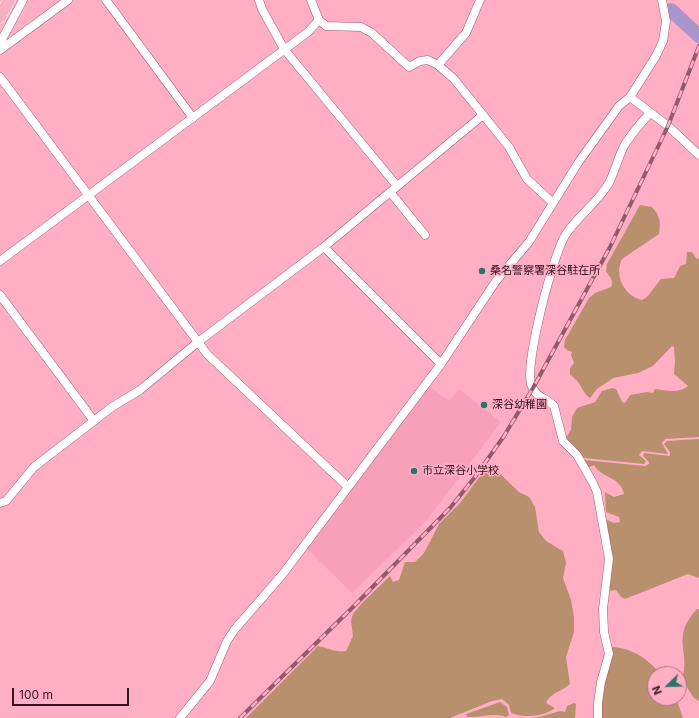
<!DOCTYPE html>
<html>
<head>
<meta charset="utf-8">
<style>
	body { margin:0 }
	#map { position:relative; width:699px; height:718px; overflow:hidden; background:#ffaec4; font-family:Inter,sans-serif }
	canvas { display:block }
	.north { position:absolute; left:647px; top:666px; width:40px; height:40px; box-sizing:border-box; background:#ffaec4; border:1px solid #ad7182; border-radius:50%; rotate:247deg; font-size:11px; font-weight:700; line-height:16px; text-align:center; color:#32151e }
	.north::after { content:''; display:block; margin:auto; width:14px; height:18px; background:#2e7469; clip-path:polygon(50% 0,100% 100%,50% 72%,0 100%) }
	.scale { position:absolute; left:12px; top:688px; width:117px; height:18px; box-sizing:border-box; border:2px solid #32151e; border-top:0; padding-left:5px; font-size:12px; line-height:14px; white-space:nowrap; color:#32151e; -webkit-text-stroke:3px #ffaec4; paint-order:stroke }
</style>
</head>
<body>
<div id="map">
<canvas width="699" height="718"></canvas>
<div class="north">N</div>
<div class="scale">100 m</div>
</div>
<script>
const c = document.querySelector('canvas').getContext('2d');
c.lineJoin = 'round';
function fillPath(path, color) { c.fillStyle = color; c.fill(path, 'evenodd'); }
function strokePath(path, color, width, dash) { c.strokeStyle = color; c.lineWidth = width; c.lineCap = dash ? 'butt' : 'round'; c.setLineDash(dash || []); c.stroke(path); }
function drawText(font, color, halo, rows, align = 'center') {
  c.font = font + ' Inter,"Noto Sans JP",sans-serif'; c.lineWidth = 3; c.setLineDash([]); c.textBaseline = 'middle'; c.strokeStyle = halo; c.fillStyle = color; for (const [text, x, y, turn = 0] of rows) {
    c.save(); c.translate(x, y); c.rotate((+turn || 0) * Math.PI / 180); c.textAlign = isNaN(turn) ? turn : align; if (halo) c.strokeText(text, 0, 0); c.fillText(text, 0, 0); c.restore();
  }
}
fillPath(new Path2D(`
	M428,385L449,401L459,389L501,422L427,520L352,593L307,549Z`), '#f8a0b9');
fillPath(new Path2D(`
	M640,205L652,207C660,216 661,222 659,234L622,259C614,275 624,296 642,300L647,297L661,279L674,278L680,266L686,264L687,252H692L696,258L699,259V437L665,439L662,443L668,454L642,451L639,455L646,461L644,464L584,458L564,441L571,430L572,417L577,408L595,402L602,391L612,388L616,389L622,402L625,403L630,395L647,392L653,393L655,389C665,390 679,394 688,386L674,374L675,361L674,347L672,346L653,366L638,373L613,378L597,389L590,398C581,392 582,382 570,375V368L574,363L571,355L572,352L567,350L564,347L565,340L589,298L595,293L611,287C614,280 610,277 606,272L607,264Z
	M699,439V578L688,574L625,599L621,597L616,590L609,591L604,524L607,520L614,523L620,522L619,517L606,512L605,492L614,497L624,494C621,477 601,478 594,465L587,468L584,460L645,466L649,464V462L643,456L644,453L670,456V452L664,444L667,441Z
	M487,467L495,469L519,492L529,497L535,507L539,532L546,541L563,551L566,563L563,578L571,600L574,617V632L566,657L570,684C563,691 551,692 546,703L555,708C544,717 523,718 511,713L509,705L502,699L492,701L450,718H246L318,646C328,648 336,653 346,651L353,636L351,621L353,614L362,603L390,576L393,582L399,580L405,562H415L424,553L439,524L460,503Z
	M697,609H699V701L694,698L682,680C691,651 670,638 697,609Z
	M613,647C635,649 647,659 661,674H655V698H676L683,718H599V703L611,648Z
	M500,702L507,707L509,715L506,717C493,712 481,718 467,717L466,714Z
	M574,703L576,704L575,718H536L560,711L565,712L567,706Z`), '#b8906e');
strokePath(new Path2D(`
	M671,10L699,36`), '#aa96cc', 14);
const minor = new Path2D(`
	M106,0L193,118
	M259,0L262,9L284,49L397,186
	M311,0L319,20L326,26L361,27L372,33L409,67L420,61L428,60L438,65L454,79L509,147L527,179L552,202
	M0,43L23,0
	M0,50L68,0
	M438,65L466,33L480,0
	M0,77L207,354L348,487
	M630,97L668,126L699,155
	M390,192L425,235
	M324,247L441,364
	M0,261L308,32L319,20
	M0,295L94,421
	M0,503L6,501L34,467L112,407L140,390L198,342L324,247L483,115
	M180,718L210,681L227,641L235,629L282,575L441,364L496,281L529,242L578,163L619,106L630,97L656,56L663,41L666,21L662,0
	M598,718V703L601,682L609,654L604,632L603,609L609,559L597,492L593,483L577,455L563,441L554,406C545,396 536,399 531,384C525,362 553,254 566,234C579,215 598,202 609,183C615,171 618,158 624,146C631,134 641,123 650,113`);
const highway = new Path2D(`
	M0,17L9,0`);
strokePath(minor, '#a1596f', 9);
strokePath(highway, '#fff', 13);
strokePath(minor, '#fff', 8);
strokePath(highway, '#f7afc2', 12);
const rail = new Path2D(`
	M240,718L355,605L450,508L475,477L504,436L533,388L610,247L668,126L699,46`);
strokePath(rail, '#905b6a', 4);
strokePath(rail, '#ffaec4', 2.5, [8]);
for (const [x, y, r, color] of [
	[482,271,4,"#2e7469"],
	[484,405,4,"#2e7469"],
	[414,471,4,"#2e7469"]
]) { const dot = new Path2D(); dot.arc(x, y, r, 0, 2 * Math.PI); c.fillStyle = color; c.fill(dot); strokePath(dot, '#ffaec4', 1.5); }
drawText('11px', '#32151e', '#ffaec4', [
	["桑名警察署深谷駐在所",490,271],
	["深谷幼稚園",492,405],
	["市立深谷小学校",422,471]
], 'left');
</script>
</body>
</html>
